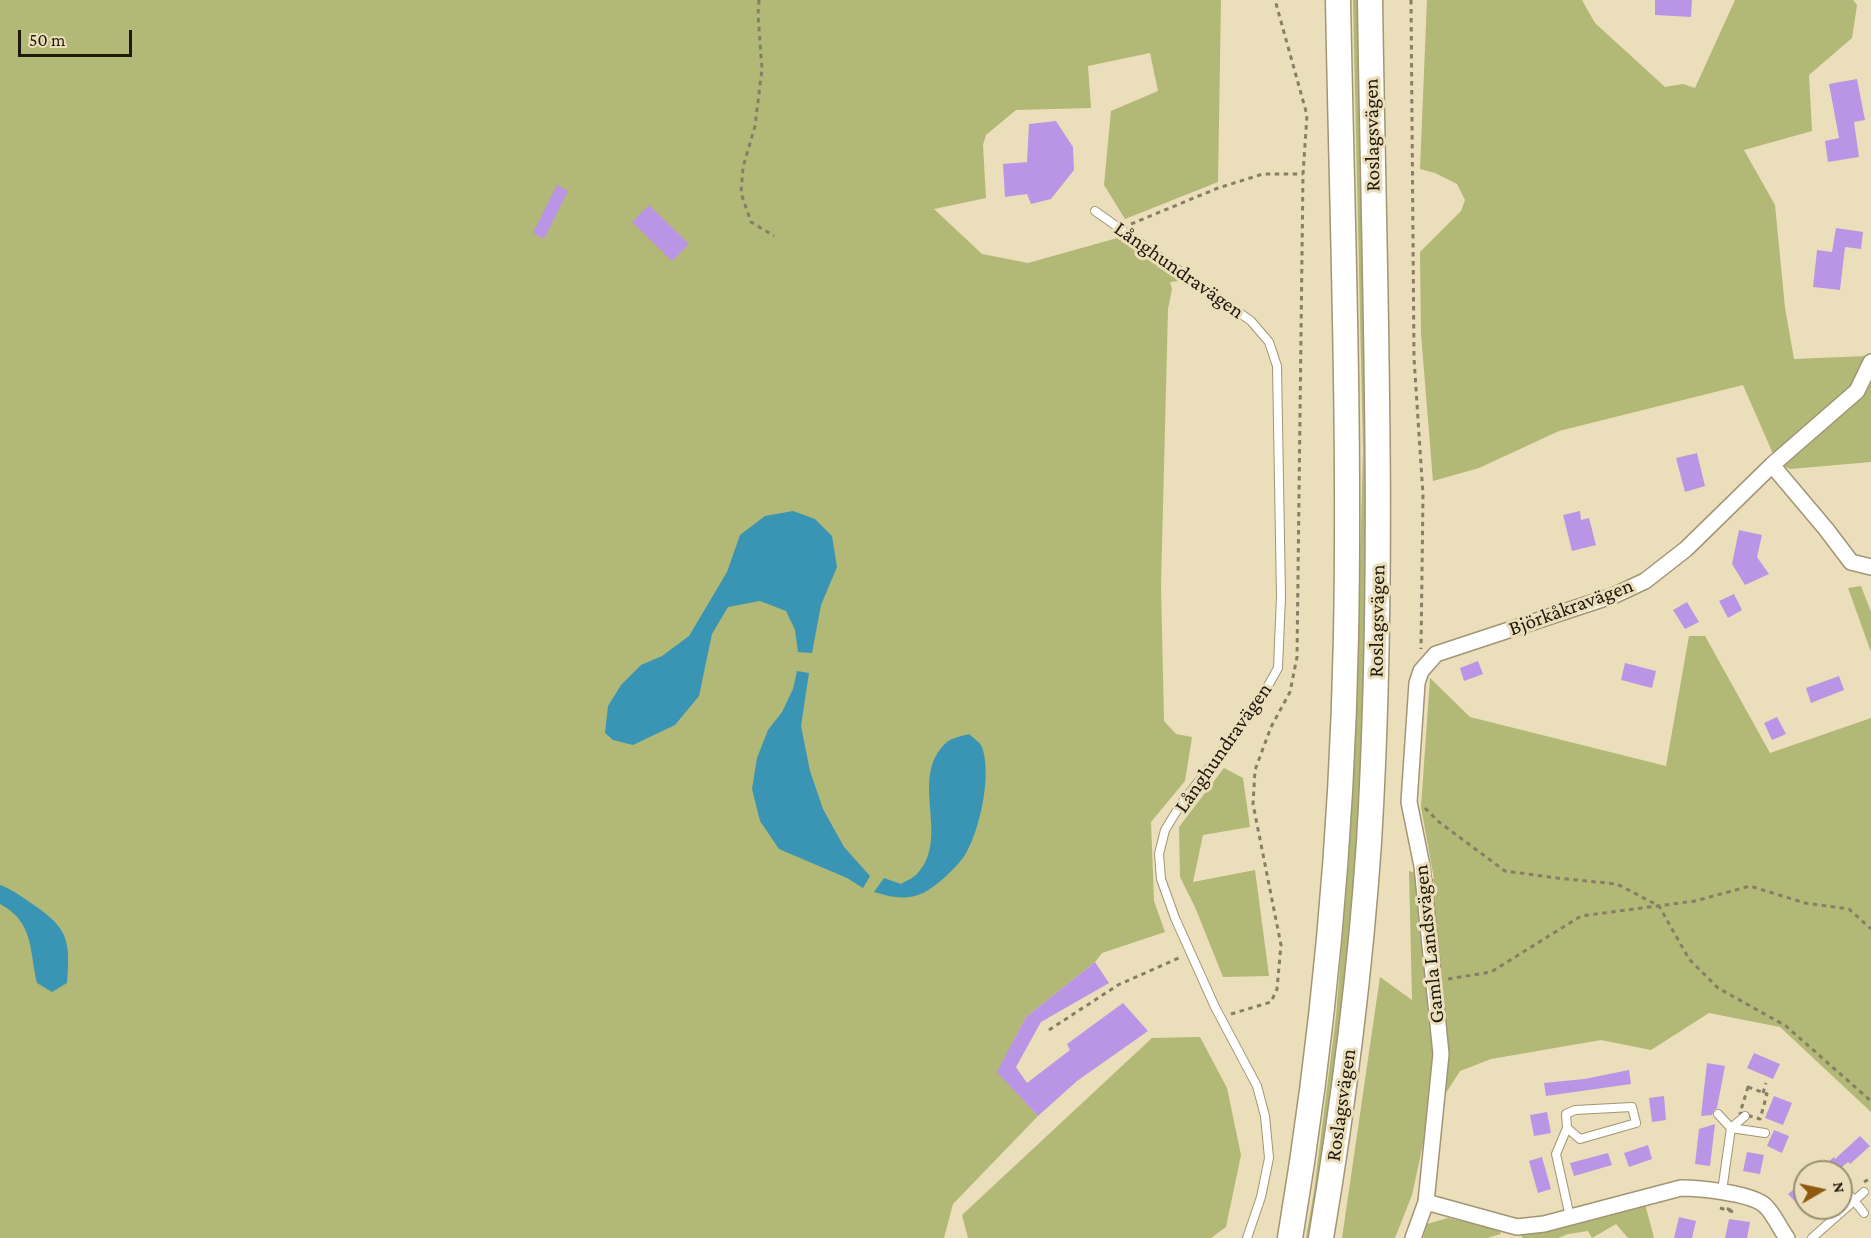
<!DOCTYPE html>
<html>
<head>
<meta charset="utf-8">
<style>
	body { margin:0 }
	#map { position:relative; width:1871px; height:1238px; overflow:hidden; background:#ebdeba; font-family:"Crimson Pro",serif }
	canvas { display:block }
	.north { position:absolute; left:1793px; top:1160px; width:60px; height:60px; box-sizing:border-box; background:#ebdeba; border:2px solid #998f74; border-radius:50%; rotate:81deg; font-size:16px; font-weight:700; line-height:24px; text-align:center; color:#1e190c }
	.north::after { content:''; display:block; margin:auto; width:21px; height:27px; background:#90590f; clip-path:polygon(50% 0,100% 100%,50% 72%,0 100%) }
	.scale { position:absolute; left:18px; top:30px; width:114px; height:27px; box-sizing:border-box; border:3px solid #1e190c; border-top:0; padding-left:8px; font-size:18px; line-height:21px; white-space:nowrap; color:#1e190c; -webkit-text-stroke:4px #ebdeba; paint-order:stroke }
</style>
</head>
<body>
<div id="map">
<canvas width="1871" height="1238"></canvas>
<div class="north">N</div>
<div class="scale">50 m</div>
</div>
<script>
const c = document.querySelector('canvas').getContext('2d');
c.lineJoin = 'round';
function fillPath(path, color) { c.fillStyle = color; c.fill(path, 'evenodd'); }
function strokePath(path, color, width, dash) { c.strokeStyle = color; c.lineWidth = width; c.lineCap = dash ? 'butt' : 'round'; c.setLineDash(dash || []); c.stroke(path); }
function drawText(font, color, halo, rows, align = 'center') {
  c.font = font + ' "Crimson Pro",serif'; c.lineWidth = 6; c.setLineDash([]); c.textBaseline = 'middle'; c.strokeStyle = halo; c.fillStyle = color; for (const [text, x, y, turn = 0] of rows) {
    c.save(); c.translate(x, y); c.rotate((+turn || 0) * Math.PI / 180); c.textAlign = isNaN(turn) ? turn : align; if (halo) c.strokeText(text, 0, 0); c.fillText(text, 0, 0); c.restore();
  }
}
fillPath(new Path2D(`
	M0,0H1221L1218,182L1125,219L1104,185L1111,111L1158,91L1150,53L1088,66L1091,108L1016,110L986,135L983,145L986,198L934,209L982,254L1028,263L1128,235L1174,265L1179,281L1170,282L1172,289L1168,309L1161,585L1164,721L1176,734L1192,737L1185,781L1151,822L1154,901L1165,932L1102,953L1095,962L1026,1017L998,1072L1038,1116L953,1204L944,1238H0Z
	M1353,0H1362L1370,480L1362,798L1348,975L1313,1238H1306L1314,1191L1336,1016L1349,856L1356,715L1363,450Z
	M1427,0H1582L1595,23L1665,87L1683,84L1695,88L1735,0H1853L1857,5L1852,38L1809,75L1812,131L1744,150L1775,205L1785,308L1794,359L1867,356L1871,354V462L1790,469L1777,463L1743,385L1559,431L1479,468L1433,481L1421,334L1420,252L1461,211L1465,200L1457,184L1435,173L1420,169Z
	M1861,586L1871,612V652L1848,588Z
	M1689,636H1705L1770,753L1871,718V1112L1780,1027L1709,1013L1651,1050L1601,1040L1491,1059L1460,1071L1428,1121L1412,1195L1395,1238H1342L1380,977L1412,1000L1409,871L1434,879L1421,807L1430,678L1470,717L1666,766Z
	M1224,768L1243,778L1250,827L1203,835L1193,882L1255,870L1269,976L1223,977L1195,907L1180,877L1179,827Z
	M1200,1037L1227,1088L1241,1155L1226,1227L1211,1238H968L962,1215L1152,1038Z
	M1645,1204L1654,1238H1628L1616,1224L1592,1238L1588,1231L1568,1234L1558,1238H1522L1521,1231Z
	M1448,1218L1499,1229L1501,1234L1487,1238H1423L1427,1224Z`), '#b2b875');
fillPath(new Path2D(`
	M793,511L815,519L832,536L837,567L821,605L812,653L798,652L795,630L786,611L760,601L728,607L712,634L699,696L675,725L633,745L613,740L605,733L608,706L621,685L641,665L662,656L689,636L727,572L740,535L765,516Z
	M797,671L809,673L801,726L810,771L823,809L844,847L870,876L863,888L847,878L779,849L760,821L752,789L757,758L768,730L782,712L793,689Z
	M969,734C973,738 980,742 982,747C992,775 980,830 965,855C957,867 936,887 923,893C906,901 891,897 874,892L884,878L901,884C906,881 913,878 917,874C952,837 907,777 947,742C952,738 962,736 969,734Z
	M0,885C11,889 19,895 28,901C67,927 71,937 67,983L52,992L37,983C29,949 34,922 0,904Z`), '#3a95b4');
fillPath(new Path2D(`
	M1655,0H1692L1691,17L1655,15Z
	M1857,79L1865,120L1854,122L1859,157L1828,162L1825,141L1839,138L1829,84Z
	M1056,121L1073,147L1074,170L1051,199L1031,204L1027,194L1005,197L1003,164L1027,162L1029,124Z
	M557,185L568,191L544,239L533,233Z
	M649,205L689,244L672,261L632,222Z
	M1836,228L1863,232L1861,249L1845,247L1840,290L1813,287L1817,250L1832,252Z
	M1697,453L1705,486L1685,492L1676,458Z
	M1580,511L1581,520L1589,518L1596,545L1572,551L1563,515Z
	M1739,530L1762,535L1757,557L1769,574L1745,585L1732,564Z
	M1734,594L1742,610L1728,618L1719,601Z
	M1687,602L1699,622L1685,629L1673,610Z
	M1478,661L1483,674L1464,681L1460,668Z
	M1625,663L1656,671L1652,688L1621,680Z
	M1839,676L1844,690L1811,703L1806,688Z
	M1777,717L1786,734L1772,740L1764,723Z
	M1095,962L1109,983L1041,1022L1016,1067L1027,1083L1070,1050L1067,1044L1123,1003L1148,1031L1077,1081L1038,1116L997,1072L1026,1017Z
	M1754,1053L1780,1064L1773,1079L1747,1068Z
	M1707,1063L1725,1066L1717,1108L1714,1110L1712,1115L1701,1116Z
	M1629,1070L1631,1084L1546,1096L1544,1083L1584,1079Z
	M1664,1096L1666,1120L1652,1122L1649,1098Z
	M1774,1096L1792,1103L1783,1125L1765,1118Z
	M1547,1112L1551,1133L1534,1136L1530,1115Z
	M1715,1124L1710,1166L1695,1164L1699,1129Z
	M1774,1130L1789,1136L1782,1153L1767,1146Z
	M1860,1136L1870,1146L1850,1164L1848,1162L1836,1172H1816L1834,1157L1835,1159Z
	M1648,1145L1652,1159L1629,1167L1624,1153Z
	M1747,1152L1764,1155L1760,1174L1743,1171Z
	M1608,1153L1612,1165L1574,1176L1570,1163Z
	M1542,1157L1551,1189L1538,1193L1529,1161Z
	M1805,1181V1212L1788,1194Z
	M1679,1217L1696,1221L1692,1238H1674Z
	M1729,1219L1750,1222L1747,1238H1725Z`), '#bb95e5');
const service = new Path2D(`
	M1095,211L1251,321L1269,342L1277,366L1281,596L1278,668L1256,707L1181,804L1165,830L1159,854L1161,879L1175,918L1215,1007L1257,1086L1265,1116L1269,1158L1261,1197L1247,1238
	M1718,1114L1731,1128L1765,1133
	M1567,1128L1580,1139L1636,1123L1632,1107L1575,1110L1566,1114L1567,1128L1556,1154L1570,1217
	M1844,1188L1864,1213
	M1722,1191L1731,1128L1745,1116
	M1812,1238L1864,1192`);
const minor = new Path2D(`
	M1772,465L1826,529L1851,562L1871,567
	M1426,1202L1517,1227L1544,1224L1681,1188C1699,1188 1748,1193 1763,1204C1772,1210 1780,1229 1787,1238
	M1413,1238L1426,1202L1441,1054L1422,866L1409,802L1417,683L1421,671L1436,654L1615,595L1645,581L1686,549L1772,465L1857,391L1871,362`);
const primary = new Path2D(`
	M1290,1238C1323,1042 1342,835 1346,636C1350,424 1342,212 1338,0
	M1321,1238C1343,1107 1360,975 1369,842C1386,561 1374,281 1370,0`);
strokePath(service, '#a19573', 10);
strokePath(minor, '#a19573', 18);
strokePath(primary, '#a19573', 27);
strokePath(new Path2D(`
	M759,0L758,15L762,69L755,126L743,167L741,193L751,222L774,236
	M1411,0L1414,358L1423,495L1421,649
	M1131,224L1218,188L1263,174H1303
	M1425,808L1439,822L1505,871L1557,878L1617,884L1659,906L1689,959L1718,988L1786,1026L1871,1101
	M1448,979L1491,972L1581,916L1695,901L1750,886L1805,903L1849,909L1871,929
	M1231,1014L1271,1002L1277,989L1281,945L1253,804L1255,770L1271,727L1290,692L1297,657L1303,174L1307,115L1275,0
	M1049,1030L1118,985L1181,957
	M1748,1087L1767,1094L1760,1119L1740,1113Z
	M1763,1093L1766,1083
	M1864,1182L1871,1178
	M1720,1208L1734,1212L1726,1208`), '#887e66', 3, [4.5, 4.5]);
strokePath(service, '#fff', 8);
strokePath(minor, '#fff', 15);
strokePath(primary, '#fff', 24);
drawText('21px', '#1e190c', '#ebdeba', [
	["Roslagsvägen",1372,135,-91],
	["Långhundravägen",1179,270,35],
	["Björkåkravägen",1571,607,-20],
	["Roslagsvägen",1377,621,-89],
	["Långhundravägen",1223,748,-55],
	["Gamla Landsvägen",1429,944,-96],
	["Roslagsvägen",1341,1105,-82]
]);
</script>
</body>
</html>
